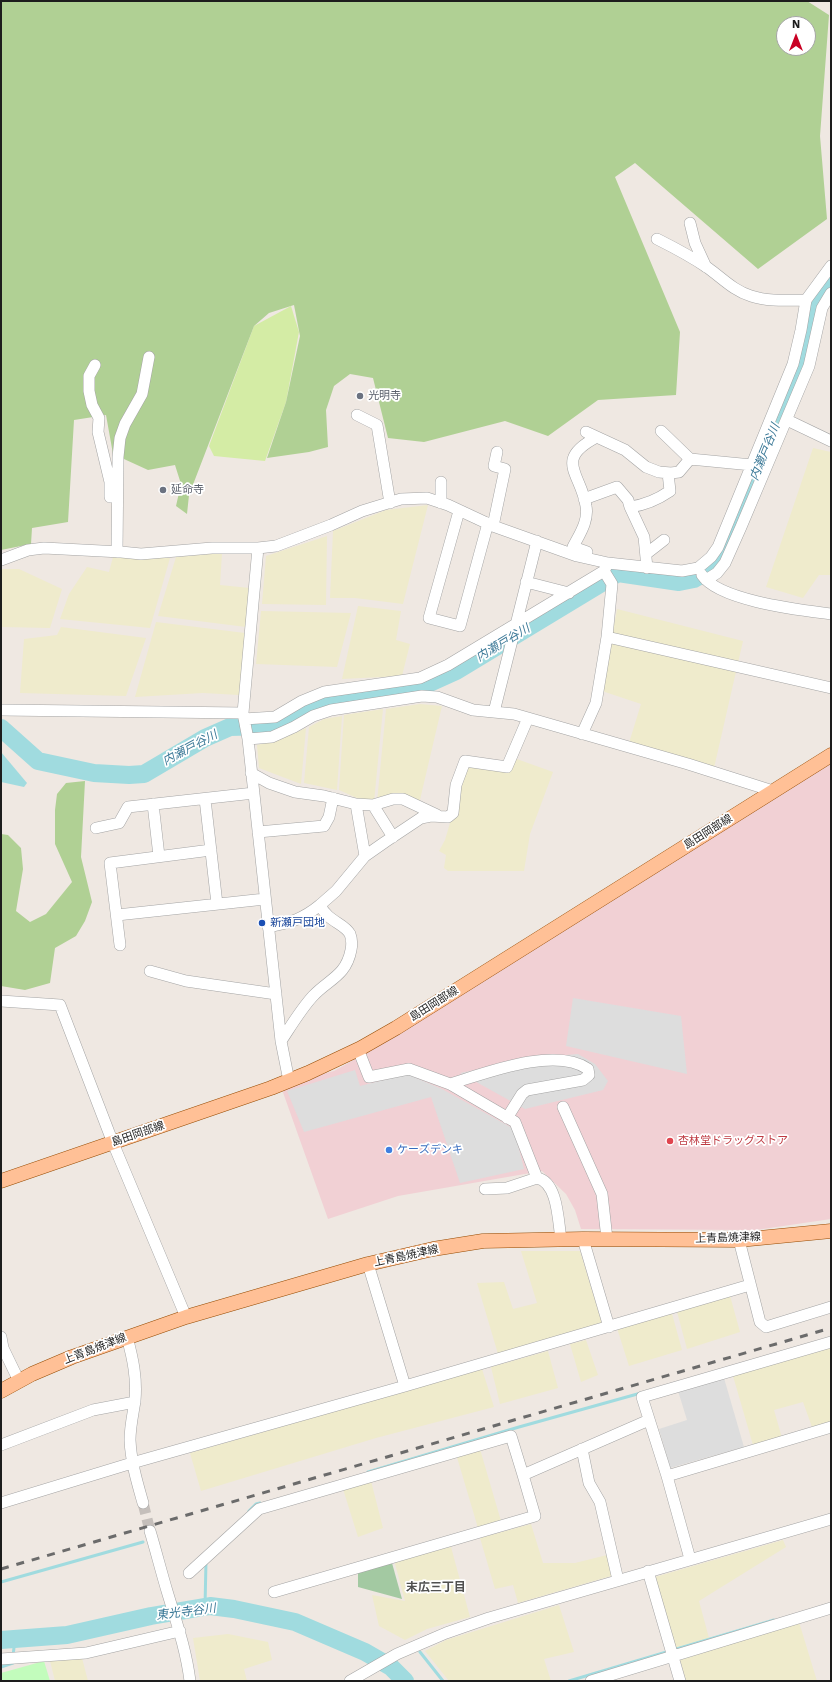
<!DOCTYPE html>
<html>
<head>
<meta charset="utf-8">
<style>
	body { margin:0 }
	#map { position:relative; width:832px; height:1682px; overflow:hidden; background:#efe8e2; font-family:"Work Sans",sans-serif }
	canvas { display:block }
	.frame { position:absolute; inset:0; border:2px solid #1d1d1d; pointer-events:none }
	.north { position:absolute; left:776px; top:16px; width:40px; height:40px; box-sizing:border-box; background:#fff; border:1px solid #a5a5a5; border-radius:50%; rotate:0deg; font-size:11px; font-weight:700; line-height:16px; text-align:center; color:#1d1d1d }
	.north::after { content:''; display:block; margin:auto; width:14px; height:18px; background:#c90023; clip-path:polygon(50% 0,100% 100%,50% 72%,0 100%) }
</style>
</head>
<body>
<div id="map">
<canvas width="832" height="1682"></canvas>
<div class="frame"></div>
<div class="north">N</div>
</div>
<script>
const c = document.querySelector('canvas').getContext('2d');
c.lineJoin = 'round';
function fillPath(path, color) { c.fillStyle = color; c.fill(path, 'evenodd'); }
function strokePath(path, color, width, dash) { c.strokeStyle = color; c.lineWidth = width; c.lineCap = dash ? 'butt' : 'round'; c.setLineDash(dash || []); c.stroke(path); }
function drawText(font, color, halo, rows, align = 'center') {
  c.font = font + ' "Work Sans","Noto Sans JP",sans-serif'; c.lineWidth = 3.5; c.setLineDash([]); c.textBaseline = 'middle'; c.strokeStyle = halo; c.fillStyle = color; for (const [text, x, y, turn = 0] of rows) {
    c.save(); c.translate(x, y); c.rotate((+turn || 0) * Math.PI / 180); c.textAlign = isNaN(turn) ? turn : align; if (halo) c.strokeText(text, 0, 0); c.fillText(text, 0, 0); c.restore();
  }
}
fillPath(new Path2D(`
	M831,763V1219L756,1230L581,1229L575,1210L566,1194L542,1171L398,1196L328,1219L280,1084L334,1071L389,1040Z`), '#f1d0d4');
fillPath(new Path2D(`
	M813,448L831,452V575H819L803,598L766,587Z
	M428,505L403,604L355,598H330L333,531L386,510Z
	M327,536L326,605L262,604L266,556Z
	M222,553L220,585L250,588L246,627L158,616L176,557Z
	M113,557L170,558L150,628L60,619L69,594L87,567L109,572Z
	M1,569H19L62,589L50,628L1,627Z
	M358,606L401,611L396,640L410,644L402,676L342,679Z
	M617,609L743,641L714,768L629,743L641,704L602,691Z
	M261,611L351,613L337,667L256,664Z
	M156,622L245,633L239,695L203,693L135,697Z
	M61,627L146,638L126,696L20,693L24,639L57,635Z
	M420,704L442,706L419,804L377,802L386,709Z
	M383,709L374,802L359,799L339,790L344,715Z
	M342,716L337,790L304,783L309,727L324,719Z
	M306,728L301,784L259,768L257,745L281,739Z
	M514,758L553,772L530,834L524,871H448L444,868L446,855L439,851L445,840L467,765L508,771Z
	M521,1251H580L602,1323L498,1354L477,1283L504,1282L513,1309L537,1303Z
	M729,1292L740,1332L687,1349L676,1308Z
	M671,1310L682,1350L629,1366L616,1325Z
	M586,1340L598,1375L581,1382L570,1344Z
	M830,1347L831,1422L812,1427L803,1402L774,1410L782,1438L753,1445L733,1376Z
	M548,1351L558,1388L500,1404L491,1367Z
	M482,1369L494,1407L376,1438L201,1491L190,1453Z
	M480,1449L501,1521L478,1528L456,1454Z
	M371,1481L383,1528L358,1537L343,1489Z
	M531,1524L543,1563H575L607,1555L611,1576L518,1603L513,1585L495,1589L480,1538Z
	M783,1540L786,1547L699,1601L709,1638L675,1648L655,1577Z
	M451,1547L470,1617L427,1629L405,1640L379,1626L372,1595L405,1601L394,1560Z
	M559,1605L574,1652L544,1659L551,1681H449L425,1651L446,1640Z
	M799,1622L817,1681H686L680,1660Z
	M228,1634L268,1642L272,1660L244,1669L247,1681H200L193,1638Z
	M82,1658L88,1681H55L50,1661Z`), '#efebcc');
fillPath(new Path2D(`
	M291,306L299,332L286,402L265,461L214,456L209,446L254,326Z`), '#d4eca5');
fillPath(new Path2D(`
	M1,1H807L829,15L820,136L827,219L758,269L635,163L615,177L680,332L676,395L598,400L548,436L505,421L424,442L388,438L373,378L350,374L334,386L326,410L328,447L309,452L267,458L286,402L300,336L294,305L269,313L254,326L189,495L187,514L176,506L181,484L175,465L148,470L113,454L106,415L74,420L68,522L32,528L31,544L1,550ZM784,24H808V48H784Z
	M85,781L81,857L92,902L85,921L76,936L55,948L50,983L25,990L1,986V834L8,835L21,848L23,869L16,911L30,922L46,914L72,882L55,844V810L57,794L66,783Z`), '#b0d094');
fillPath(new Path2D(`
	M392,1563L402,1599L358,1587V1573Z`), '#a3c9a2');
fillPath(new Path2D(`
	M44,1661L50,1681H1V1673Z`), '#c2fcbc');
fillPath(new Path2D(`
	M573,998L681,1016L687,1074L566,1046Z
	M578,1054L595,1064L608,1081L603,1090L525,1109L460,1073L542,1057Z
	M355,1070L360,1086L407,1074L442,1089L514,1129L524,1169L460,1183L431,1097L304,1132L287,1091Z
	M724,1378L744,1447L670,1468L659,1429L687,1420L678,1391Z`), '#ddd');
fillPath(new Path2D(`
	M1,752L27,783L24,787L1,782Z`), '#a0dbdf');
strokePath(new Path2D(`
	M368,1472L519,1427L641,1393
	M249,1511L256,1504L260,1503
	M1,1582L143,1542
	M205,1607L206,1561
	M420,1652L443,1681
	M13,1656L15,1639
	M1,1667L13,1663V1661
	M569,1681L774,1620`), '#a0dbdf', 3);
strokePath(new Path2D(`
	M1,728L38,761L94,773L129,775L144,774L205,738L230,727L267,726L286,721L317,704L347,696L425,685L456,671L618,573L679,582L694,579L711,569L723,554L801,364L808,342L814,308L819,297L831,281
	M1,1640L67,1635L151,1616L210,1606L234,1609L295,1622L365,1652L391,1667L405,1681`), '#a0dbdf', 18);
strokePath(new Path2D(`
	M143,1503L150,1531`), '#c5bfbb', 11, [11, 5.5]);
const minor = new Path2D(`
	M690,223L695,243L706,267
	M657,239C675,248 692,257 708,268C722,278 734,291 751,296C769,302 789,300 806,300
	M95,365L89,376V391L92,405L99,418L98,432L110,482V497
	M357,415L377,425L390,503
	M787,420L831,441
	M661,431L690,459
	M586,432L625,450L646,467L659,472L671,473L679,472L690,459L752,465
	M584,499L617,487L628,500L630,507
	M441,503V482
	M459,511L429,618L460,626L488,523
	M493,526L505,469L494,466L497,452
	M258,548L243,713L248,739L281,1041L289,1081
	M117,552L118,457L120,438L125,424L142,394L149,357
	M587,552L573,547C579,535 589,521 586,506C581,473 553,460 597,437
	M646,554L664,540
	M1,560L28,550L44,548L121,552L141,554L212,548H258L276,546L331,525L362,511L401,499L427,498L448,505L493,526L577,556L608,563L682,571L698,568L711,557L718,547L793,364L801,330L806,300L831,266
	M647,568L644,537L630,507C645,505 657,500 670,491L668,473
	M702,575C719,601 801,610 831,614
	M706,580L717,573L725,563L741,527L809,366L822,308L831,293
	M526,582L569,593
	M607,637L831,688
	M1,710L243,713
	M494,712L537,541
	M244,719L275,717L302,701L324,692L420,678L448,665L604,571L608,563
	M582,734L596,703L607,637L612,584L604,571
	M248,739L272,737L294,727L313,716L331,710L422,696L437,697L473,710L514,714L528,718L688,764L773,791
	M251,773L269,783L295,792L324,796L356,804L365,856
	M205,799L217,904
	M153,804L159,856
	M356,804L373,805L393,799H403L437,815
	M373,805L393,837
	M96,828L119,823L128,807L254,793
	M258,832L324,826L329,817L333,798
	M117,915L265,899
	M268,927C290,923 303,919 320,905
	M120,945L110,863L211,850
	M150,971L186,981L276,994
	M1,1001L60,1005L113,1143L186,1317
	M281,1041C291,1026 301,1009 313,996C329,979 346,976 351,950C352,945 352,939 350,934C344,923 328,922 320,905L336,891L365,856L385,842L421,818L431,816L448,817L453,813L456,785L465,761L507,767L528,718
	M358,1049L369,1077L409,1069L450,1084L515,1122L537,1178C558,1182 558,1221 561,1239
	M450,1084C486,1073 555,1046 588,1069L589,1075L583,1080L527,1090L522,1094L507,1118
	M563,1107L602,1194L607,1239
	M485,1189L507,1188L537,1178
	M583,1239L609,1327
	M739,1240L760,1322L766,1327L831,1307
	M368,1264L405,1386
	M1,1337L3,1348L19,1381
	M127,1337C133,1359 137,1378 135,1401C133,1414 130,1427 130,1440C131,1462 137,1482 143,1503
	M1,1445L93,1410L135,1402
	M582,1449L589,1483L600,1502L618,1580
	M667,1476L831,1427
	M1,1503L132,1463L405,1386L750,1285
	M150,1531C156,1551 161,1571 167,1591C176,1621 186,1649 190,1681
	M690,1559L667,1476L642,1397L831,1342
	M648,1571L680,1681
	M189,1573L259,1509L511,1436L523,1475
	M274,1592L535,1516L523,1475L649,1420
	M1,1659L86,1653L180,1631
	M350,1681L397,1654L446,1633L489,1618L831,1519
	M591,1681L831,1608`);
const major = new Path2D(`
	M1,1181L271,1088L308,1073L361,1048L396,1028L831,755
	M1,1391L32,1374L72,1357L186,1317L368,1264L433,1249L483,1241L583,1239L739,1240L831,1231`);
strokePath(minor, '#a4a4a4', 12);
strokePath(major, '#954a00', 15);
strokePath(minor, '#fff', 11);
strokePath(major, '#ffc096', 14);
strokePath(new Path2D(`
	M1,1569L831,1328`), '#6b6b6b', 3, [8, 8]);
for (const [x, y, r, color] of [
	[360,396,4,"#6b7280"],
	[163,490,4,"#6b7280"],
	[262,923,4,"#1a4fb4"],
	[670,1141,4,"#e0444e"],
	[389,1150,4,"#3f7fe0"]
]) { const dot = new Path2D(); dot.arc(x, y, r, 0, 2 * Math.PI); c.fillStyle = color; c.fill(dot); strokePath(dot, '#fff', 1.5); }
drawText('11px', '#5b616d', '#fff', [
	["光明寺",368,396],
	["延命寺",171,490]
], 'left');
drawText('11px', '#1d1d1d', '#fff', [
	["島田岡部線",708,832,-32],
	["島田岡部線",434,1004,-32],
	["島田岡部線",138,1134,-19],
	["上青島焼津線",728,1238,-2],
	["上青島焼津線",406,1256,-12],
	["上青島焼津線",95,1349,-21]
]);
drawText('11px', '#164399', '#fff', [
	["新瀬戸団地",270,923]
], 'left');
drawText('11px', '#be3a42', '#fff', [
	["杏林堂ドラッグストア",678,1141]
], 'left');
drawText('11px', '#366cbe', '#fff', [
	["ケーズデンキ",397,1150]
], 'left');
drawText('italic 12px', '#3d7a98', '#fff', [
	["内瀬戸谷川",765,452,-68],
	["内瀬戸谷川",503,643,-31],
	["内瀬戸谷川",190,748,-28],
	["東光寺谷川",186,1612,-7]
]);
drawText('bold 12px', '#505050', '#fff', [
	["末広三丁目",436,1587]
]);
</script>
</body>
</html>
